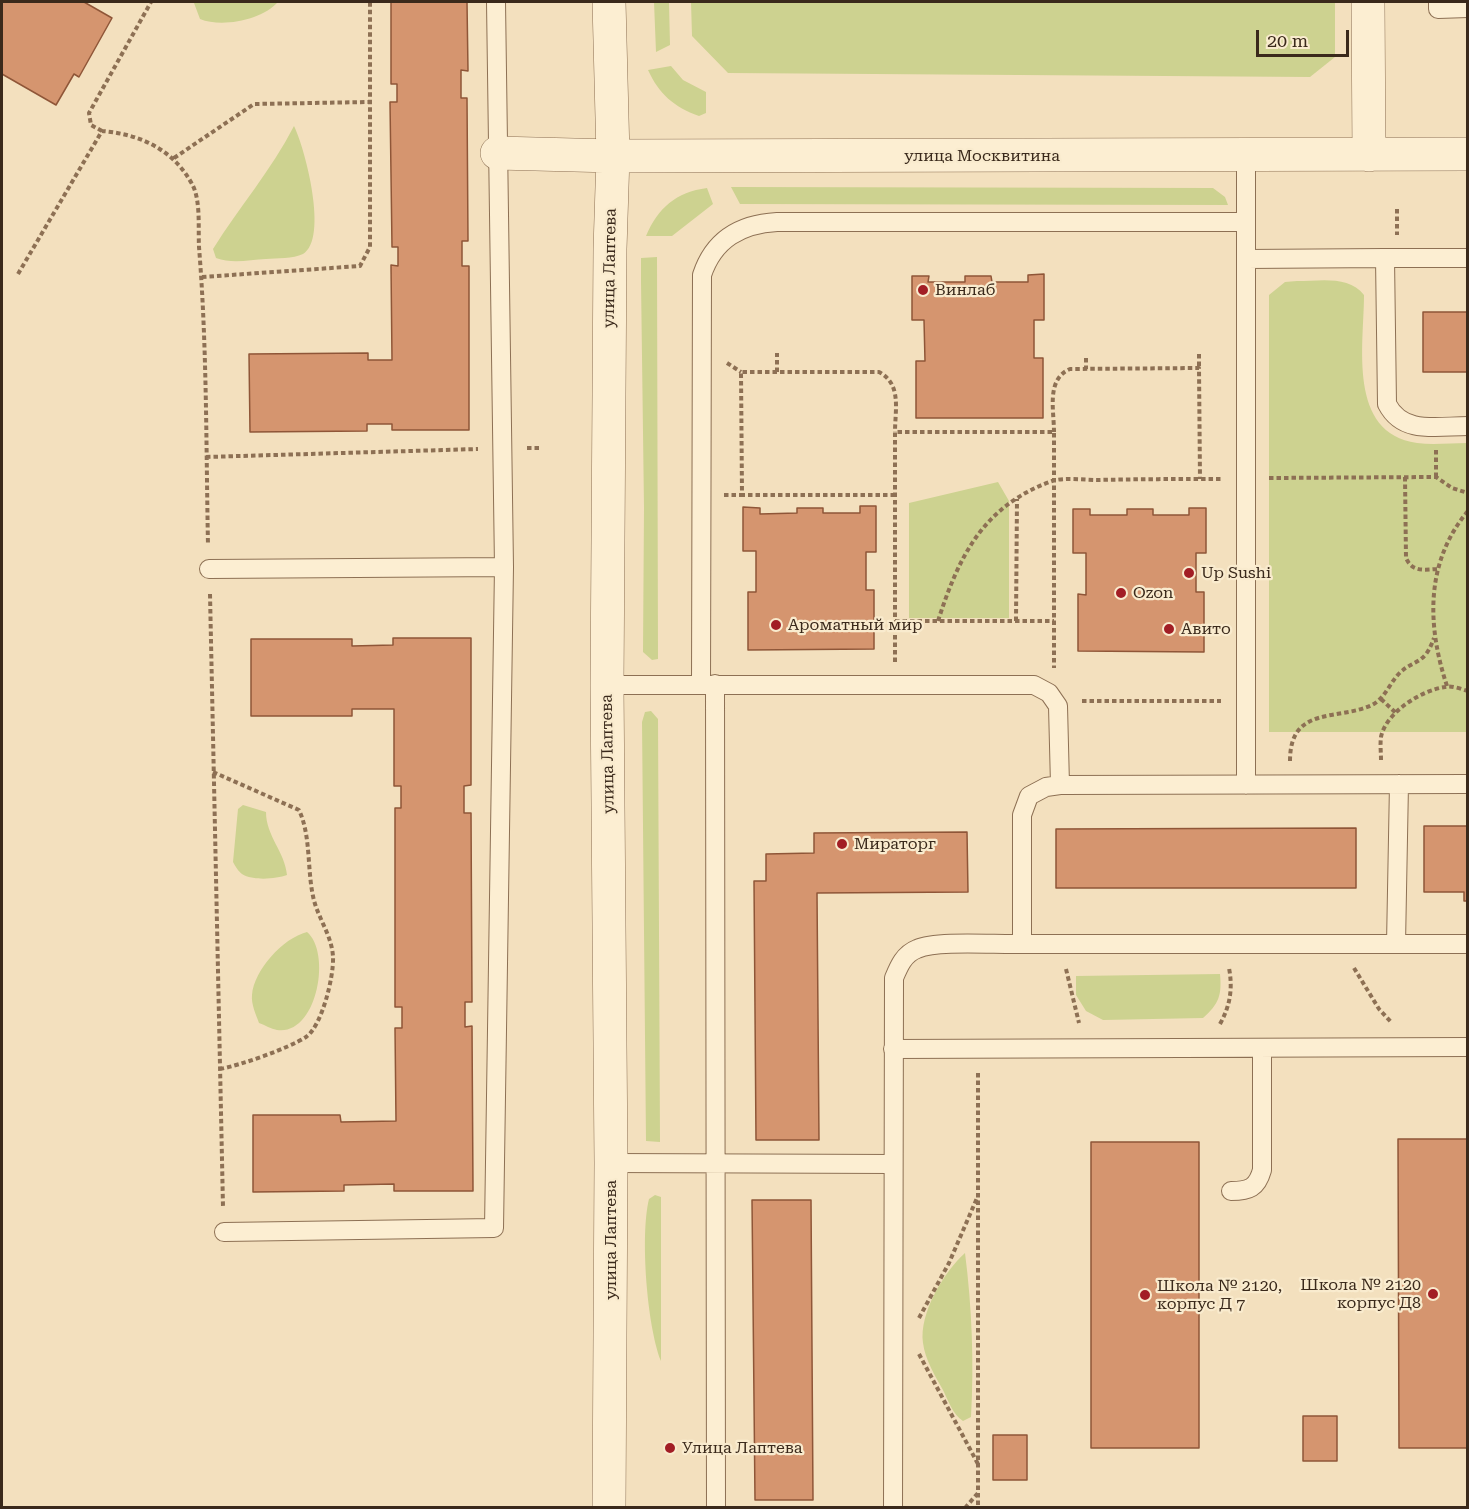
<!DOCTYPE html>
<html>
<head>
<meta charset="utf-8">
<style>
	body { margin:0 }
	#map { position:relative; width:1469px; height:1509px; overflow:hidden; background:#f3e0be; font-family:"Roboto Serif",serif }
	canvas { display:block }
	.frame { position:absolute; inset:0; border:3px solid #3a291b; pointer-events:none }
	.scale { position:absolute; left:1256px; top:30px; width:93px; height:27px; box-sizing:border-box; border:3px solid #3a291b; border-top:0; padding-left:8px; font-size:18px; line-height:21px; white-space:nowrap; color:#3a291b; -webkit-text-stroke:4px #f9ebce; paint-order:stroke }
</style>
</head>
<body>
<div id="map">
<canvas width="1469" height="1509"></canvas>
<div class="frame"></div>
<div class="scale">20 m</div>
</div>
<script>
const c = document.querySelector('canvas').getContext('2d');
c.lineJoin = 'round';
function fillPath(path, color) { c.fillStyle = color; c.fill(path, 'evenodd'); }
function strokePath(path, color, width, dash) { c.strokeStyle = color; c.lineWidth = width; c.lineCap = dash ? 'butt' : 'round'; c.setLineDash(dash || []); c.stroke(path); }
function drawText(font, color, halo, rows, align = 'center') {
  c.font = font + ' "Roboto Serif",serif'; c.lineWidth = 4.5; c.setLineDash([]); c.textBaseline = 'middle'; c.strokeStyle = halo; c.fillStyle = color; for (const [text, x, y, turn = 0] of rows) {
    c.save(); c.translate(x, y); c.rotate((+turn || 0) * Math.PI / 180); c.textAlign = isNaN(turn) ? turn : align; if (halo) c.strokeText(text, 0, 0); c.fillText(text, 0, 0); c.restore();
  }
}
fillPath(new Path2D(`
	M278,2C262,20 222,28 200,19L194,3Z
	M654,2H669L670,45L656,52Z
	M691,2H1335V57L1310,77L728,73L692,36Z
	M671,66L683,80L706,92V113L699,116C674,107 659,94 648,70Z
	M294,126C305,148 329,239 303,254C293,259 277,258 266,259C249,260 232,264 216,258L213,249C239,207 271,171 294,126Z
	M731,187L1213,188L1225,197L1228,205L740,204Z
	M707,188L713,204L672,236H646C658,208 676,192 707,188Z
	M657,257L658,659L652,660L643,652L644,508L641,281V258Z
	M1297,281C1320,281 1349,275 1364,295C1364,345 1347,433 1417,443C1433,445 1451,443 1467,443V732H1269V295L1285,282Z
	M998,482L1009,501V618H909V503Z
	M651,711L658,719L660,1142L646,1141L642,722L645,712Z
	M243,805L266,812C266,836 285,852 287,875C276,879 253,881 242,874C239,872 235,866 233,862L238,809Z
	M307,932C332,953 317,1036 277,1030C271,1029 265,1025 259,1023C256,1015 251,1004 252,995C254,970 283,938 307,932Z
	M1220,974C1222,995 1219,1004 1203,1018L1103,1020L1086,1011L1076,995V976Z
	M655,1195L661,1197V1361C647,1325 640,1236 649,1199Z
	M965,1253C972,1308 974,1362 971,1417L963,1421C953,1415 948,1400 943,1390C935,1376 925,1359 923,1343C919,1313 944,1272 965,1253Z`), '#cdd290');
const building = new Path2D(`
	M2,2H84L112,18L79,77L74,74L56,105L2,74Z
	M391,2H467L468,71L461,70V98H467L468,241H462V266H469V430H392V424H367V431L250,432L249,354L368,353V360H392L391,265L398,266V247H392L390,102H397V84H391Z
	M1044,274V320H1034V358H1043V418H916V361H925L924,320H912V276H929L928,282H965V276H991L992,282H1028V275Z
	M1423,312H1468V372H1423Z
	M860,506H876V552H866V590H874V649L748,650V592H756V551H743V507L760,508V514L797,513V508H823V513H860Z
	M1189,508H1206V553H1196V592H1204V652L1078,651V594L1086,595V553H1073V509H1090V515H1127V509H1153V515H1189Z
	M393,638H471V785L464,786V813H471L472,1002H465V1027L472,1026L473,1191H394V1184L344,1185V1191L253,1192V1115H340L341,1122L396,1121L395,1028H402V1007H395V808H401V786H394V709H352V716H251V639H352V646L393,645Z
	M1424,826H1468V901H1464V892H1424Z
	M1356,828V888H1056V829Z
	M967,832L968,892L817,893L819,1140H756L754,881H766V854L814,853V833Z
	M1398,1139H1468V1448H1399Z
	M1091,1142H1199V1448H1091Z
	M752,1200H811L813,1500H755Z
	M1303,1416H1337V1461H1303Z
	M993,1435H1027V1480H993Z`);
fillPath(building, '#d5956f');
strokePath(building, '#8f5638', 1.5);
const service = new Path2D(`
	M1438,2V9L1468,8
	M1246,156V785
	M1468,258H1385L1387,404C1403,435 1437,426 1468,426
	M1246,259L1385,258
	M209,569L504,567
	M701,684L702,275C714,239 741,224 777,222H1246
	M715,684L716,1508
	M607,685H1034L1049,693L1058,706L1060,785
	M1022,944H1468
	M1396,944L1399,784
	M893,1049L1468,1047
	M611,1163L893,1164
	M1231,1191C1249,1191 1257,1188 1262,1170V1048
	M224,1232L494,1228L504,567L496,2
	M893,1508L894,978C899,966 904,954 917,949C938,940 997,945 1022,944V815L1029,796L1046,787L1060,785L1468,784`);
const minor = new Path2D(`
	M609,2L613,156L610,249L607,685L611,1163L609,1508
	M1368,2L1369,155
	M497,153L613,156L1468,154`);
strokePath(service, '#8d7054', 20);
strokePath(minor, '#8d7054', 34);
strokePath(new Path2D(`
	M102,131L91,125L89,113L151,2
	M174,158L254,104L370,102
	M1397,209V235
	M18,274L102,131C139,134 173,149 192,184C201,200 198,228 199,247C207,346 206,446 208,545
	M202,277L360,266L370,247V2
	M1199,354V368
	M1086,358V369
	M727,363L741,372
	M777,372V353
	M1054,432C1054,410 1046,379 1070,369L1199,368L1200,479
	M527,448H541
	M1436,450V477
	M206,457L478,449
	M1405,477L1406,558C1412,572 1424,570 1437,569
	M1269,478L1436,477L1452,488L1468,493
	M724,495H742
	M895,495H742L741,372H879C902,384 895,410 895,432
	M210,594L223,1207
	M895,621H1054
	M938,621C959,556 983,506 1052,481C1065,477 1084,480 1098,480C1139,479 1181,479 1222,479
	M1016,621L1017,499
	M895,662V432H1054V668
	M1447,686C1427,626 1425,562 1468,511
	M1381,699L1396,713
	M1082,701H1221
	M1381,760C1381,753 1380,744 1381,737C1386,712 1422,690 1445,687C1451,685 1461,689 1468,691
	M1290,761C1290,705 1338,721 1372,705C1386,698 1391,679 1403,670C1410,664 1420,662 1426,654C1430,649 1432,643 1434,638
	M213,772L299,810C311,836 307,868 313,896C317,917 332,935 333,957C334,976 322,1026 306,1037C287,1049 241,1065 220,1069
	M1354,968L1379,1009L1392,1023
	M1066,969L1079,1023
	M1220,1024C1230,1006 1233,989 1229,968
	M978,1073V1508
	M919,1318L949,1263L977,1198
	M919,1354L978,1464
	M965,1508L978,1493`), '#8d7054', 4, [4.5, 3]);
strokePath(service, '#fceed2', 18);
strokePath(minor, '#fceed2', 33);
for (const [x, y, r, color] of [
	[923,290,6,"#a21e25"],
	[1189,573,6,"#a21e25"],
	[1121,593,6,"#a21e25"],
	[776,625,6,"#a21e25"],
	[1169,629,6,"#a21e25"],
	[842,844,6,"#a21e25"],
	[1433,1294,6,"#a21e25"],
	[1145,1295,6,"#a21e25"],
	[670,1448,6,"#a21e25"]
]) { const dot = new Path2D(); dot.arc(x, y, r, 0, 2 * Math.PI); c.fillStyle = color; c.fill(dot); strokePath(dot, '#f9ebce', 2); }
drawText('16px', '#3a291b', '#f9ebce', [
	["улица Москвитина",982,156],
	["улица Лаптева",610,268,-89],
	["улица Лаптева",608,754,-91],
	["улица Лаптева",611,1240,-90]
]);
drawText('16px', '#3a291b', '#f9ebce', [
	["Винлаб",935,290],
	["Up Sushi",1201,573],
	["Ozon",1133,593],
	["Ароматный мир",788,625],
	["Авито",1181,629],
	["Мираторг",854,844],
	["Школа № 2120",1421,1285,"right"],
	["корпус Д8",1421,1303,"right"],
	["Школа № 2120,",1157,1286],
	["корпус Д 7",1157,1304],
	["Улица Лаптева",682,1448]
], 'left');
</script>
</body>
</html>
